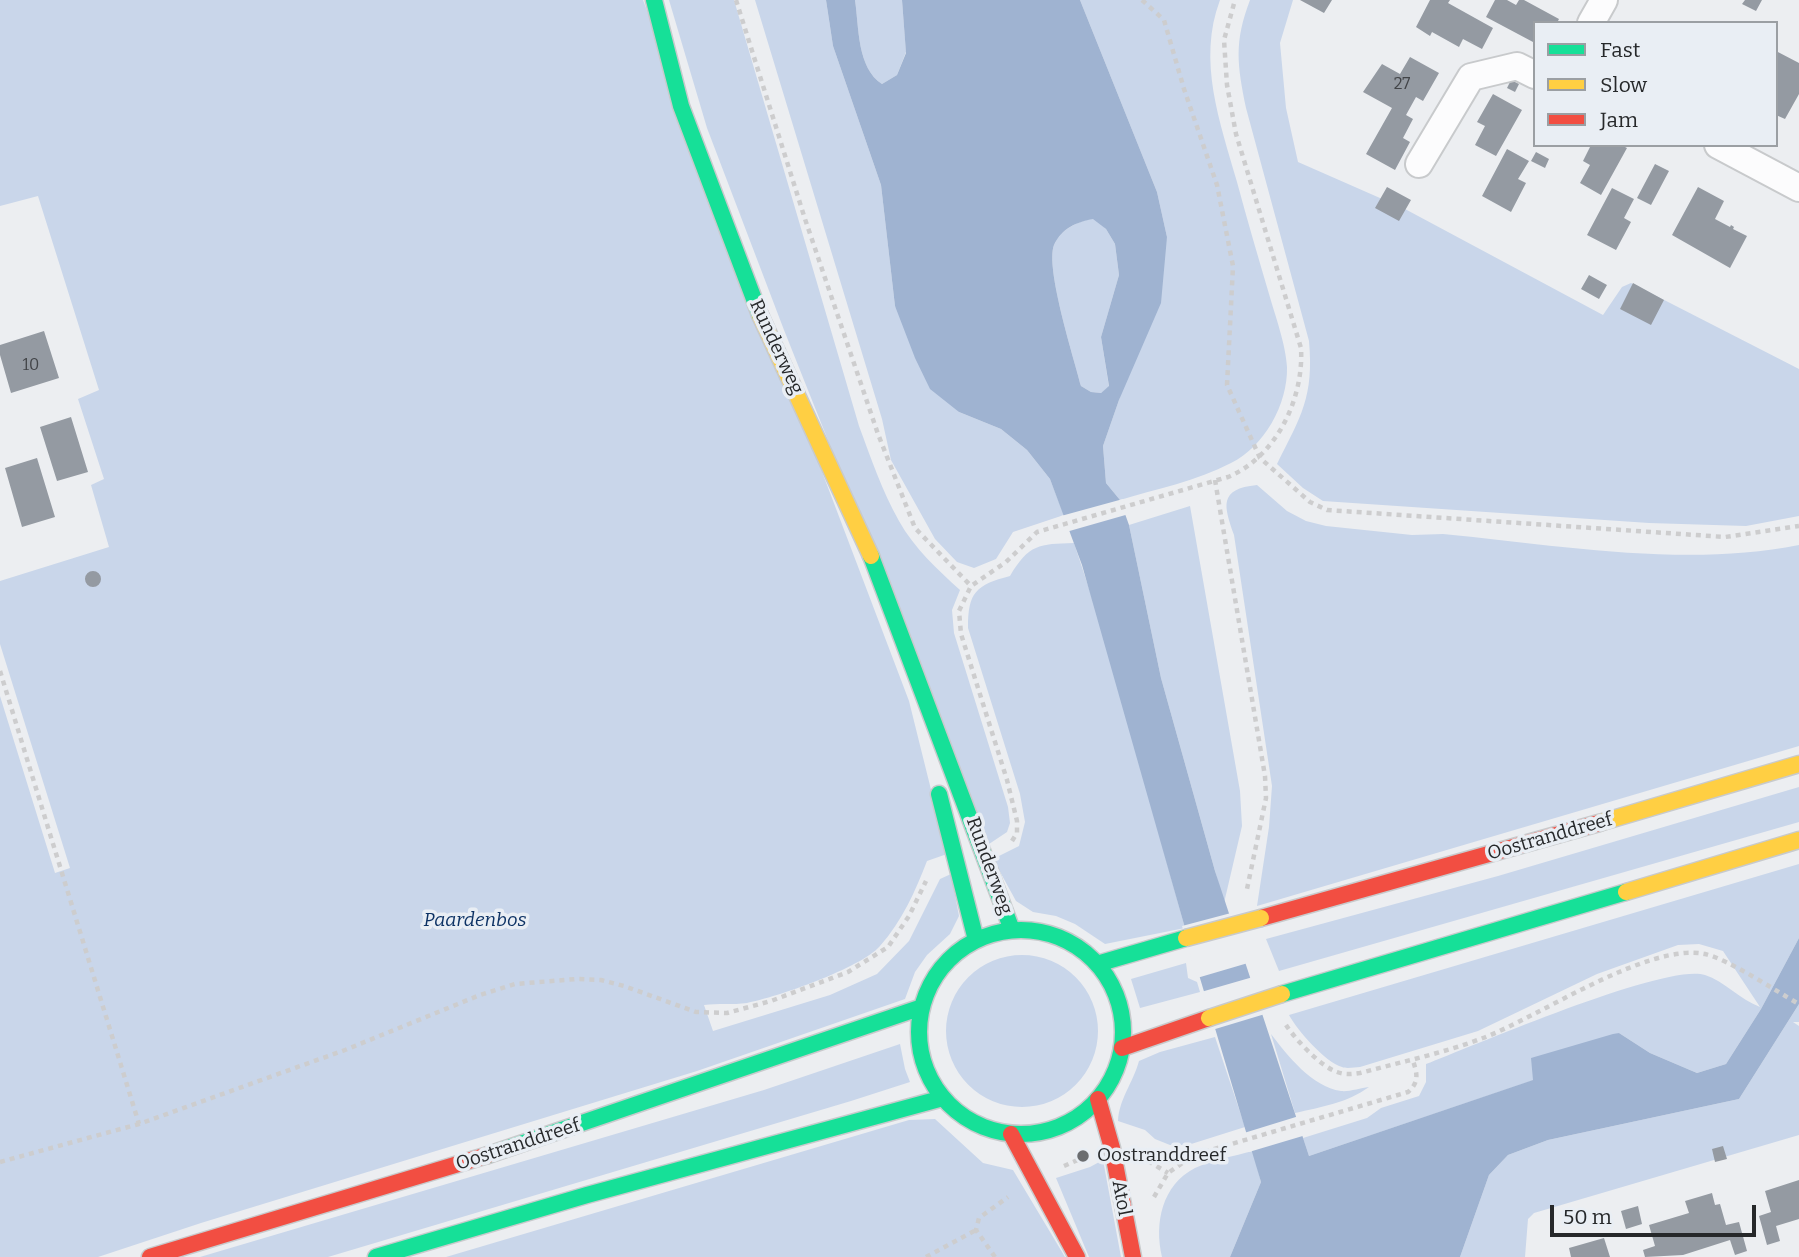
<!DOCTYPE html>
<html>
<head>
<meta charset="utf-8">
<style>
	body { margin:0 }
	#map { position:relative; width:1799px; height:1257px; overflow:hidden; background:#eceef1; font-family:Bitter,serif }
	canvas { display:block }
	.legend { position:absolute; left:1533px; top:21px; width:245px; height:126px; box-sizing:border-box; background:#e9eef4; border:2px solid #9b9fa3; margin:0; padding:9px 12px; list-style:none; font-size:21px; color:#26282a }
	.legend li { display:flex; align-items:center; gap:14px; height:35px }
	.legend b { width:35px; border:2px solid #9b9fa3 }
	.scale { position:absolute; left:1550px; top:1205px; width:206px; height:32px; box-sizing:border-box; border:4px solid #26282a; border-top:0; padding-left:9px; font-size:21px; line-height:24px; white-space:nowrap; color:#26282a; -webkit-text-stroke:5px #e9eef4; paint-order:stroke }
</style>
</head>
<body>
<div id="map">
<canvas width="1799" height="1257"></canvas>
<ul class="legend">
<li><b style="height:9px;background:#16e098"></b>Fast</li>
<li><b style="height:9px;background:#ffcf43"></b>Slow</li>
<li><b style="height:9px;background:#f24e42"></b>Jam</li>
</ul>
<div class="scale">50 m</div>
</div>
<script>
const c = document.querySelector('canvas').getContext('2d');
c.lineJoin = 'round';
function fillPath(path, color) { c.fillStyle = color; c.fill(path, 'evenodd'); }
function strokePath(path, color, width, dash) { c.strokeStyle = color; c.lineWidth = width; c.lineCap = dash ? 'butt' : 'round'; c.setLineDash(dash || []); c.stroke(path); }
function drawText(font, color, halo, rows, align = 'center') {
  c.font = font + ' Bitter,serif'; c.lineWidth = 7; c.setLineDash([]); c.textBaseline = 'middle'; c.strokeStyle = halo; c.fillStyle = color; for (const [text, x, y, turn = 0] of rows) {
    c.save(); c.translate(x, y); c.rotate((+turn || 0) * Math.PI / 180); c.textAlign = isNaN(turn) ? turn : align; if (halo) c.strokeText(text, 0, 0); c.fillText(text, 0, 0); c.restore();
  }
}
fillPath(new Path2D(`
	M0,0H643L909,701L947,854L927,861C915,892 902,921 880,946C861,968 777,997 747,1003C733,1005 718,1003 704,1005L713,1031L830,995L877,974L909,941L940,879L951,874L959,916L950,934L927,955L915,972L905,999L697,1071L201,1223L98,1257H0V696L55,873L70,868L0,644V581L109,547L91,485L104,479L78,399L99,390L38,196L0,206Z
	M669,0H734L859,426C871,458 882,491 899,521C914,548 938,570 960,590L952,610L954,633L1008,807L1010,823L1007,832L989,844L784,330L707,128Z
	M755,0H826L833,46L881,185L895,306L959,412L1001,429L1027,450L1050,479L1064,515L1013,532L996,559L974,568L957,562L935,539L891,460L882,419Z
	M855,0H902L906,52L897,75L882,84C857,68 859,27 855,0Z
	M1080,0H1220C1197,61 1220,122 1237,182C1247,219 1258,257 1269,294C1275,315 1286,345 1287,367C1288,404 1264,447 1231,463C1197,481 1156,489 1120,500L1106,483L1103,446L1119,400L1167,237L1157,192Z
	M1250,0H1293L1280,43L1286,108L1298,162L1405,209L1603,315L1622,287L1631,283L1799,369V516L1746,526L1649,523L1323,501L1303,488L1277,464C1301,416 1314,397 1309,341L1246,108C1237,64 1234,42 1250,0Z
	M1094,218L1106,229L1115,244L1119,275L1101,337L1109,387L1101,393L1091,392L1081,386C1074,358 1045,268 1054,245C1062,228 1077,222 1094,218Z
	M1257,485L1287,511L1306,521L1326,526L1412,535L1443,534C1558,545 1685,568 1799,545V746L1257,906L1269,827L1272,786L1234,535C1224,506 1218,489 1257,485Z
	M1190,506L1240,791L1242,826L1224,903L1161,678L1129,525Z
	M1074,543L1104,634L1185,928L1105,944L1075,924L1056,916L1033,912L1016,901L993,859L1019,846L1025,822L1020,794L968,628C968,592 976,585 1010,576C1029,544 1039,544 1074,543Z
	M1799,787V822L1279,971L1266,939L1498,876Z
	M1799,864V938L1761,1009L1726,1064L1697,1073L1650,1053L1619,1033L1534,1080L1309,1156L1303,1138L1367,1118L1381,1108L1419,1096L1426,1082V1064C1473,1046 1667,962 1705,975C1724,981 1741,1000 1760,1007L1723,951L1699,944L1678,945L1597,974L1478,1031L1360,1067C1355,1067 1347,1069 1342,1067C1325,1062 1297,1030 1289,1015Z
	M946 1031a76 76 0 1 1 152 0a76 76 0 1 1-152 0Z
	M1186,963L1188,978L1197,982L1200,992L1140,1008L1131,979Z
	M1799,1004V1022H1793L1799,1026V1135L1534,1213L1528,1219L1525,1257H1460L1489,1175L1508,1155L1548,1140L1739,1099Z
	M1271,1034C1287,1055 1312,1087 1341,1091C1349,1092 1360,1088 1369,1087C1347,1103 1321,1107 1295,1113Z
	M1215,1037L1245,1127L1188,1145H1170L1155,1139L1145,1130L1118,1121C1119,1099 1133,1083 1139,1061L1160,1052Z
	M900,1044L905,1069L910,1082L851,1101L328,1257H200L764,1090Z
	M935,1119L983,1163L1013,1170L1065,1257H446L909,1120Z
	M1253,1151L1261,1182L1230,1257H1162C1154,1223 1162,1185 1195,1168C1212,1160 1234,1156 1253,1151Z
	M1103,1160L1121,1257H1089L1056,1178L1090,1167Z`), '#c9d6ea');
fillPath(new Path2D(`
	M826,0H855C859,27 857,68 882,84L897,75L906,53L902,0H1080L1157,192L1167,237L1161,303L1119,400L1103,446L1106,483L1120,500L1129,525L1161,678L1215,871L1309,1156L1533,1080L1531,1058L1613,1034L1619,1033L1650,1053L1697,1073L1726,1064L1761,1009L1799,938V1004L1739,1099L1548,1140L1508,1155L1489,1175L1460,1257H1230L1261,1182L1185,928L1082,565L1050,479L1027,450L1001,429L959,412L930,389L915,358L895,306L881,185L833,46ZM1093,219L1106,229L1115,244L1119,275L1101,337L1109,386L1101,393L1091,392L1081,386C1074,358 1045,268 1054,245C1062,228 1077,222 1093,219Z`), '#9fb3d1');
fillPath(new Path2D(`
	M1123,499L1129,514L1066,532L1061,516Z
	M1231,913L1248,963L1197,978L1182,926Z
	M1253,977L1265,1014L1212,1030L1201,992Z
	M1299,1116L1306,1135L1249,1152L1244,1133Z`), '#eceef1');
fillPath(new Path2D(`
	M1300,0H1332L1324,13Z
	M1430,0H1450L1448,3L1493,28L1482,49L1463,39L1459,47L1432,32L1430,36L1416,27Z
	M1495,0H1507L1516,5L1519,0H1524L1559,19L1557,23H1535L1533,42L1486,17Z
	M1745,0H1762L1756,11L1742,4Z
	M1776,51L1799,63V94L1785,119L1776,115Z
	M1410,57L1439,73L1423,101L1416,97L1406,115L1413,119L1403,138L1410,142L1395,170L1366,154L1392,108L1363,92L1382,64L1400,74Z
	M1511,80L1519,84L1515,92L1507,88Z
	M1493,94L1522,110L1496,156L1475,145L1485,126L1477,122Z
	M1591,145H1621L1627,148L1601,195L1580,183L1590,165L1583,161Z
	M1507,149L1529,161L1518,179L1526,183L1511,212L1482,196Z
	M1536,152L1549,159L1545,168L1531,161Z
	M1655,164L1669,171L1651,205L1637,198Z
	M1387,187L1411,200L1399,221L1375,208Z
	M1698,187L1724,201L1715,219L1730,227L1731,225L1734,227L1733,229L1747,236L1730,268L1672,235Z
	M1612,188L1634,199L1624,218L1631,222L1616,250L1587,235Z
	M1589,275L1607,285L1599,299L1581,289Z
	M1633,283L1664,300L1651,325L1620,309Z
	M44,331L59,378L11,393L0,355V345Z
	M71,417L88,472L57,481L40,427Z
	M37,458L55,517L22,527L5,468Z
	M85 579a8 8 0 1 1 16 0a8 8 0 1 1-16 0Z
	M1723,1146L1727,1159L1715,1162L1712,1149Z
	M1799,1180V1219L1776,1226L1780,1241L1767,1245L1759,1216L1771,1212L1765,1191Z
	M1712,1193L1715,1205L1720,1204L1726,1225L1739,1222L1747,1251L1735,1255L1730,1240L1683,1255L1645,1257L1643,1250L1655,1246L1649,1225L1689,1213L1685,1201Z
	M1638,1206L1642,1224L1626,1229L1621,1211Z
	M1604,1238L1610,1257H1571L1569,1248Z`), '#949aa2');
const street = new Path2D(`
	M1591,23L1604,0
	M1718,145L1799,188
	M1419,164L1471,77L1517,66L1535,75`);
const fast = new Path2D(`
	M654,0L681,106L760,315
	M871,556L1012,930
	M939,794L976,940
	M919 1032a102 102 0 1 1 204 0a102 102 0 1 1-204 0Z
	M1097,964L1186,938
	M1282,994L1626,892
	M488,1155L922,1007
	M376,1257L587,1195L943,1098`);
const slow = new Path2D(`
	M760,315L871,556
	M1599,823L1799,764
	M1626,892L1799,840`);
const jam = new Path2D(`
	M1261,918L1599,823
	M1122,1048L1209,1018
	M1098,1099L1112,1148L1133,1257
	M1011,1134L1077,1257
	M150,1257L488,1155`);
strokePath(street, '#c8cacc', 30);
strokePath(fast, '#c8cacc', 19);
strokePath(slow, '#c8cacc', 19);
strokePath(jam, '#c8cacc', 19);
strokePath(new Path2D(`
	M736,0L805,219L878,434L915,528L971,586
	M1142,0L1164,20L1184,89L1217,185L1233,266L1227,385L1260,458L1310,502L1327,510L1725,537L1799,526
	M1215,480L1265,776L1266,798L1247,889
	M0,671L139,1124
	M1012,841L1017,833V821L1007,780L961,634L959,611L971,586L1006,562L1037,532L1228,477C1276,457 1304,399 1301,348L1236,134L1227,85L1224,40L1235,0
	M1286,1025C1296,1040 1320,1066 1337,1072C1345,1075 1352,1074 1360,1073C1401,1062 1444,1053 1483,1038C1539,1017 1648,942 1705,954C1730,960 1774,990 1799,1004
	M1148,1161L1168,1173
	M0,1162L139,1124L345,1050L480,995L515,984L577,979L601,980L624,986L696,1012L727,1013L771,1001L848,972L888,947L909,916L926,881
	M1064,1166L1082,1158
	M1154,1197L1168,1173L1194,1155L1408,1092C1420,1082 1417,1072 1412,1058
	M926,1257L976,1230
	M995,1257L976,1230L979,1218L1008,1197`), '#cdcdce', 4.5, [5, 5]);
strokePath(street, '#fcfcfd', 26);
strokePath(fast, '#16e098', 16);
strokePath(slow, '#ffcf43', 16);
strokePath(jam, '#f24e42', 16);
const slowBridge = new Path2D(`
	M1186,938L1261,918
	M1209,1018L1282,994`);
strokePath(slowBridge, '#c8cacc', 19, []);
strokePath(slowBridge, '#ffcf43', 16);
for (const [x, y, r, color] of [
	[1083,1156,7,"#6b6d70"]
]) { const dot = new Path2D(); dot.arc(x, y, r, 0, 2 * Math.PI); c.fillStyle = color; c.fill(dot); strokePath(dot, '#e9eef4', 2.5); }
drawText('16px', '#424448', null, [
	["27",1402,85],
	["10",31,366]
]);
drawText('19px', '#26282a', '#e9eef4', [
	["Runderweg",776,347,65],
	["Oostranddreef",1550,837,-16],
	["Runderweg",989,866,70],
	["Oostranddreef",518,1145,-18],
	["Atol",1121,1198,79]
]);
drawText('italic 19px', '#0d3264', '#e9eef4', [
	["Paardenbos",475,921]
]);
drawText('19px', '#26282a', '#e9eef4', [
	["Oostranddreef",1097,1156]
], 'left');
</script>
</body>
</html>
